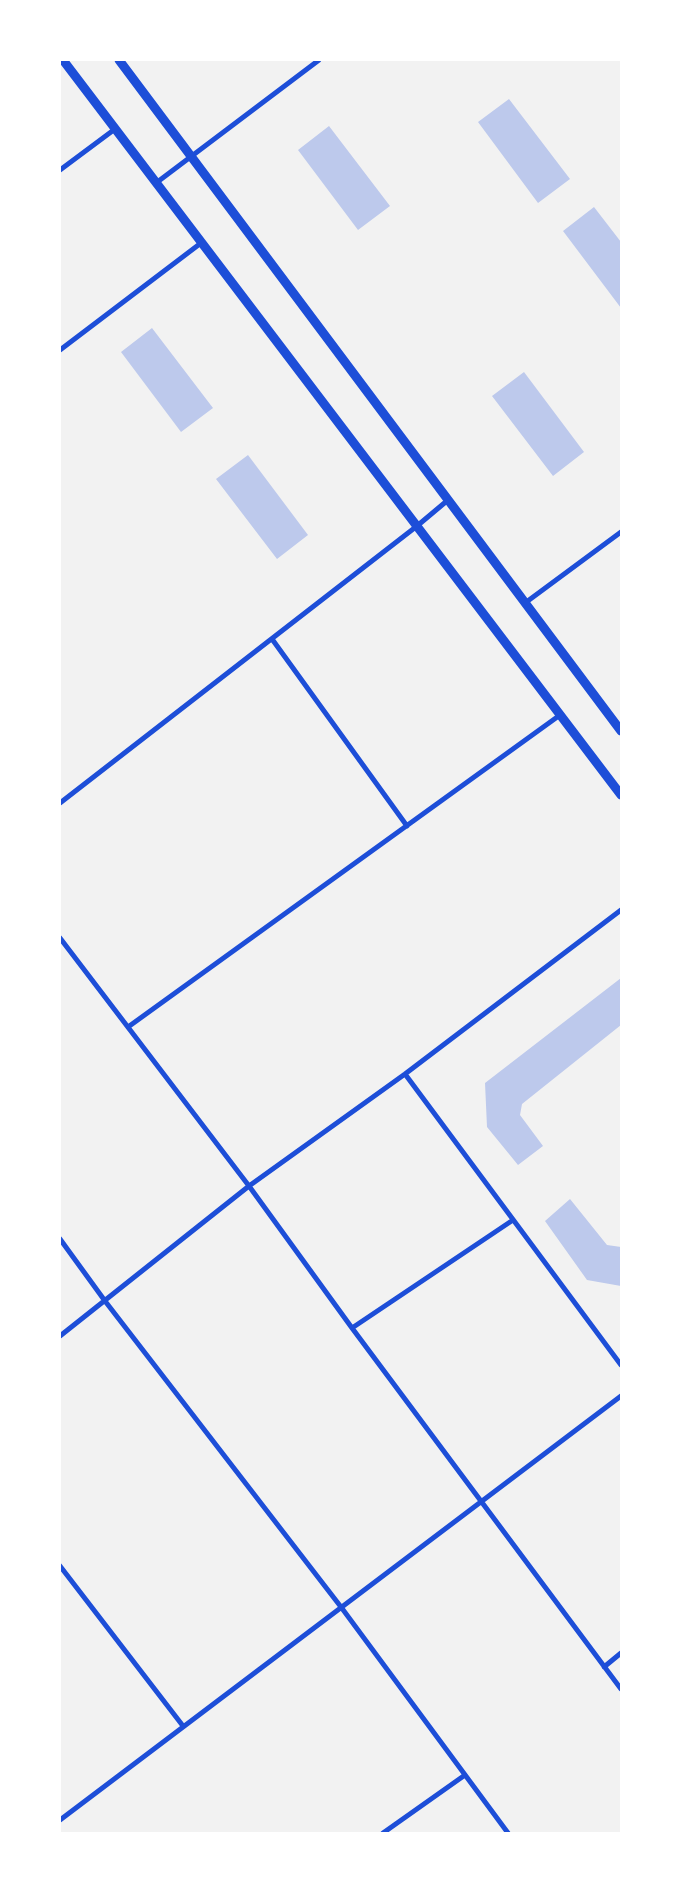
<!DOCTYPE html>
<html>
<head>
<meta charset="utf-8">
<style>
	body { margin:0 }
	#map { position:relative; width:681px; height:1893px; overflow:hidden; background:#f2f2f2; font-family:"Fira Sans Condensed",sans-serif }
	canvas { display:block }
	.frame { position:absolute; inset:0; border:61px solid #fff; pointer-events:none }
</style>
</head>
<body>
<div id="map">
<canvas width="681" height="1893"></canvas>
<div class="frame"></div>
</div>
<script>
const c = document.querySelector('canvas').getContext('2d');
c.lineJoin = 'round';
function fillPath(path, color) { c.fillStyle = color; c.fill(path, 'evenodd'); }
function strokePath(path, color, width, dash) { c.strokeStyle = color; c.lineWidth = width; c.lineCap = dash ? 'butt' : 'round'; c.setLineDash(dash || []); c.stroke(path); }
fillPath(new Path2D(`
	M509,99L570,179L538,203L478,122Z
	M329,126L390,206L358,230L298,150Z
	M594,207L621,242V308L563,231Z
	M152,328L213,408L181,432L121,352Z
	M524,372L584,452L553,476L492,396Z
	M248,455L308,535L277,559L216,479Z
	M621,978V1025L522,1104L520,1115L543,1146L518,1165L487,1127L485,1083Z
	M570,1199L607,1245L621,1247V1286L587,1280L545,1221Z`), '#bdc9ec');
strokePath(new Path2D(`
	M60,170L115,129
	M156,183L319,60
	M60,350L201,243
	M525,603L621,532
	M272,639L407,826
	M60,803L417,526L448,500
	M60,938L249,1186L352,1328L621,1689
	M128,1027L560,715
	M405,1074L621,1365
	M60,1239L105,1301L341,1607L508,1833
	M352,1328L513,1220
	M60,1336L249,1186L405,1074L621,910
	M60,1566L183,1726
	M604,1667L621,1653
	M60,1820L621,1396
	M383,1833L465,1775`), '#1d4ed8', 5);
strokePath(new Path2D(`
	M63,60L621,795
	M119,60L621,731`), '#1d4ed8', 9);
</script>
</body>
</html>
